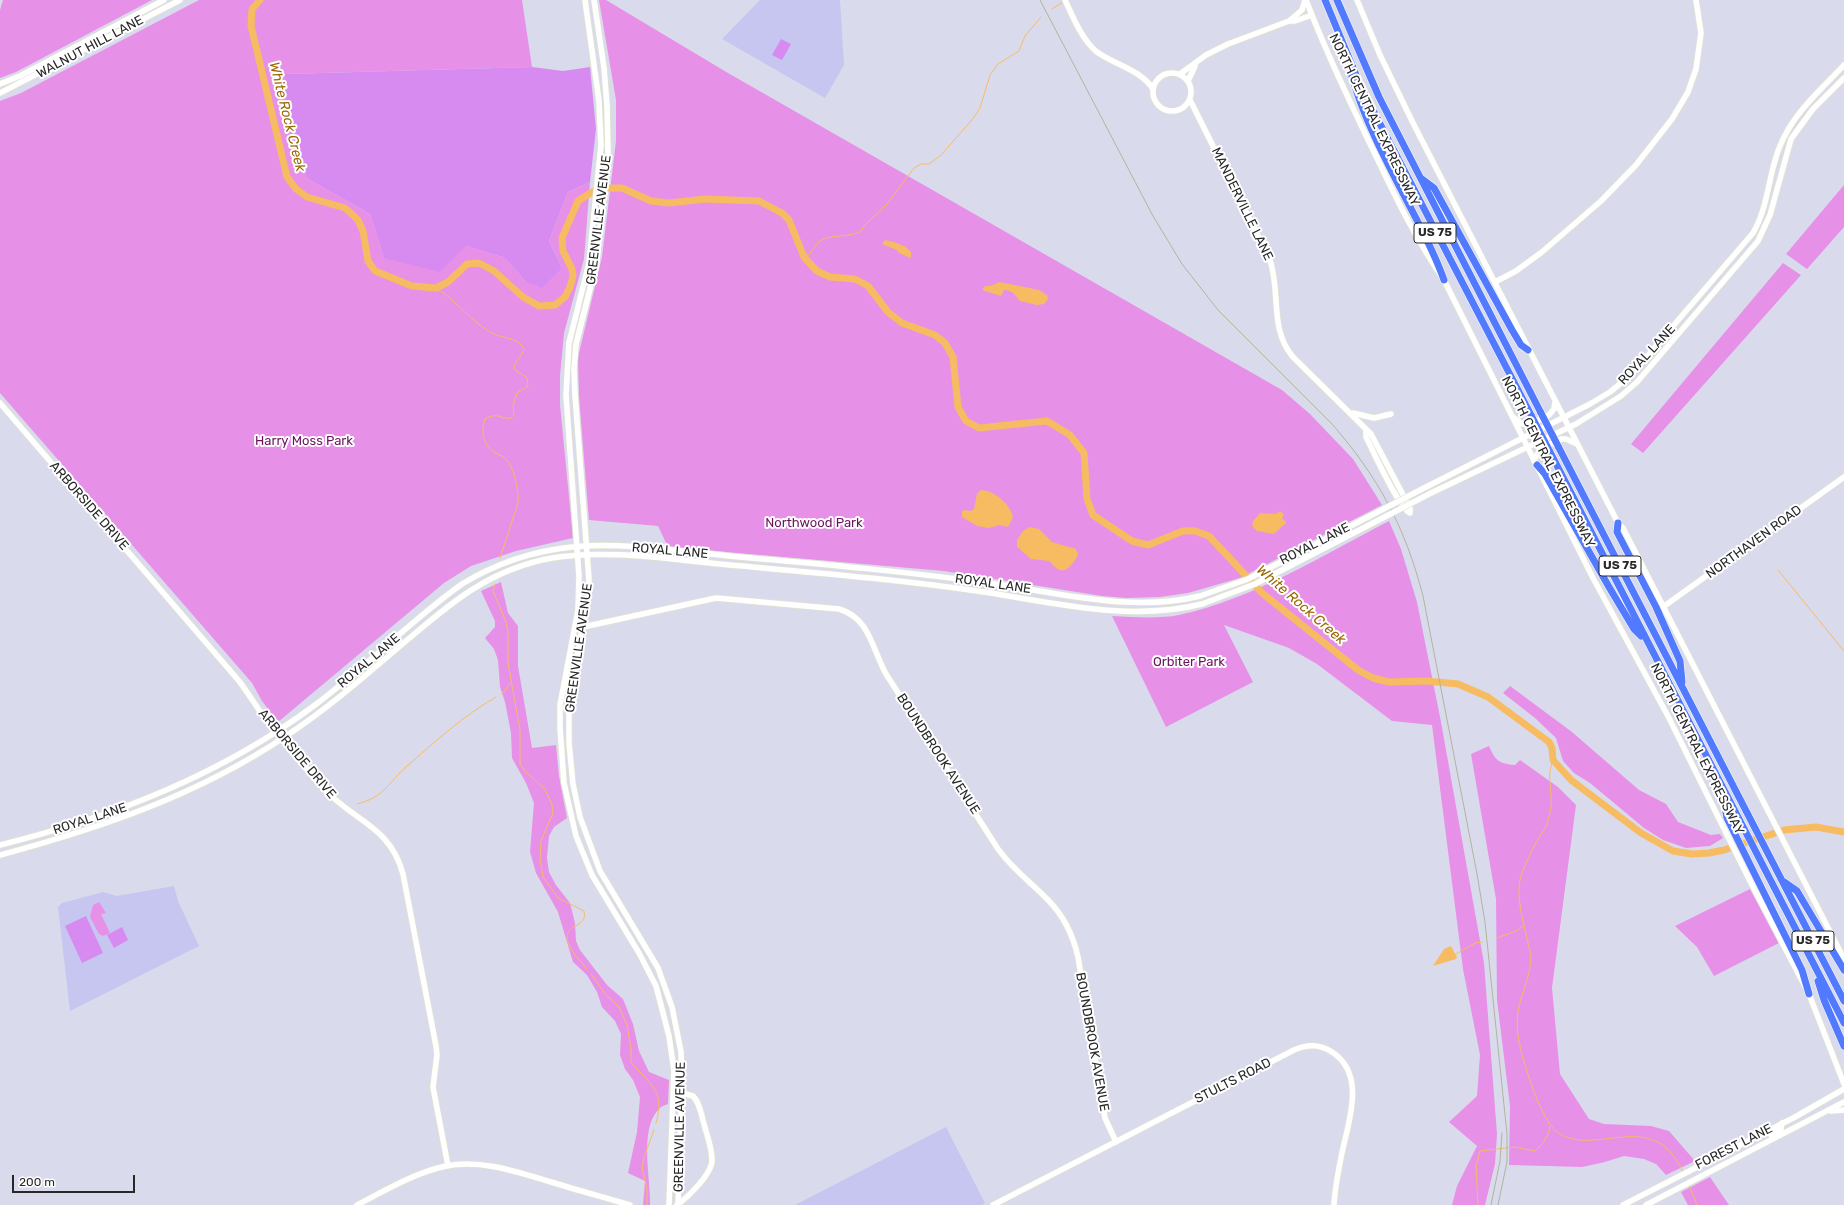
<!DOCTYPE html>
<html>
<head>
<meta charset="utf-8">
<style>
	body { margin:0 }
	#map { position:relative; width:1844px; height:1205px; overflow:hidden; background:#d9dbec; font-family:Rubik,sans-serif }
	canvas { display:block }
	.scale { position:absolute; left:12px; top:1175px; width:123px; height:18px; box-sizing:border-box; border:2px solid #282828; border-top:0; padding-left:5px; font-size:12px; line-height:14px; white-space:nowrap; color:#282828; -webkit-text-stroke:3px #fff; paint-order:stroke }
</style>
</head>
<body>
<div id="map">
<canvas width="1844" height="1205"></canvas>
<div class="scale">200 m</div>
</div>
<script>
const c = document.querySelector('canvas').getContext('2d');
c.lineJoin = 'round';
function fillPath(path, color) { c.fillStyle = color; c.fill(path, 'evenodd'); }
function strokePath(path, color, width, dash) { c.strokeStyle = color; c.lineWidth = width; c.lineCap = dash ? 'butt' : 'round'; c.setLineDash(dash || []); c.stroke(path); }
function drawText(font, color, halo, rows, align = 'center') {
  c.font = font + ' Rubik,sans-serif'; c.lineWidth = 4; c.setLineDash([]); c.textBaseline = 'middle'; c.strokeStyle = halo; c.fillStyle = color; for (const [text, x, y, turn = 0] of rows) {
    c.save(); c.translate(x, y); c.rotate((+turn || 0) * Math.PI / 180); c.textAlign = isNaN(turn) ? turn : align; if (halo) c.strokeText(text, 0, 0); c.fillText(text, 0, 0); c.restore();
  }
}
fillPath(new Path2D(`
	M760,0H840L844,65L825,98L722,39Z
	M174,886L178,901L199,946L70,1011L58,907L62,903L103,892L117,896Z
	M946,1127L985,1203L982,1205H795Z`), '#c6c6f0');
fillPath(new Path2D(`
	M3,0H152L16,72L0,78V10Z
	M199,0H522L532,67L285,74L308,179L370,214L384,258L466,246L505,258L526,282L562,268L549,241L568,192L590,182L584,259L564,333L560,376V405L573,538L516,551L471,566L444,583L278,722L262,701L252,683L0,393V101L21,93Z
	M599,0H606L728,73L1282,390L1310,414L1353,459L1382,505L1240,578L1188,593L1160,597L1126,598L1102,596L944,571L668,547L658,526L589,520L579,396L578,357L602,257L616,141V100Z
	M1844,185V227L1807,269L1786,254Z
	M1783,263L1801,275L1643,453L1631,444Z
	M1389,521L1401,549L1417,602L1441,722L1484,963L1497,1134L1495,1164L1485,1205H1452L1457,1186L1477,1146L1449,1122L1477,1096L1480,1055L1463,969L1432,725L1392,721L1317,664L1289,648L1224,625L1253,682L1166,727L1112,616C1134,617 1158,619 1179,615C1253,599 1323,555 1389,521Z
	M501,582L508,613L518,626V666L532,748L556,745L559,776L567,818L554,827L549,836L547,858L549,872L556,885L570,903L575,923L576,941L580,950L607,985L623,999L633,1024L639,1051L649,1072L669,1080L668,1104C665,1105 660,1107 658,1110C639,1131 651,1179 650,1205H643L645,1181L628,1173L637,1132L640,1097L633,1080L625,1069L620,1055L621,1034L615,1021L602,1007L597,992L587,975L573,962L558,912L536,873L530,852L534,803L526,783L512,758L511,733L505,702L500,687L498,660L494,649L485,638L495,627V621L481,591Z
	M1510,686L1572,732L1639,790L1666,804L1678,822L1711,835L1720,834L1723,838L1710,846L1686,848L1663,840L1644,828L1590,783L1574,773L1563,761L1556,738L1535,718L1503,693Z
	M1489,746C1495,760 1499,764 1515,765L1520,760L1558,787L1576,805L1552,988L1560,1074L1589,1119L1604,1124L1651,1126L1669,1131L1695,1161L1666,1175L1656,1164L1644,1159L1624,1156L1605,1162L1582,1167L1509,1165L1510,1106L1497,1000L1496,899L1471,754Z
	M1750,889L1779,943L1714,976L1697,947L1675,926Z
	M99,902L106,913L101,914L110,933L103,936L99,934L90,917L93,905Z
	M1710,1177L1729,1205H1688L1681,1192Z`), '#e790e8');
fillPath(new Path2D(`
	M781,39L791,44L782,60L772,55Z
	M532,67L563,71L590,67L596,129L590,182L568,192L549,241L562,268L542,288L526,282L505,258L466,246L440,272L384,258L370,214L308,179L288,127L285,74Z
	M86,916L103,953L82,963L65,926Z
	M122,927L128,940L114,948L107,935Z`), '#d78bf0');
fillPath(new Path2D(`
	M885,240L894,242L906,247L911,252V258L899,253L897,250L882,244Z
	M1000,282L1039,290L1047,295L1048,299L1044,304L1037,305L1020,301C1015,295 1013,290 1004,290L1001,296L982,290L985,286H990Z
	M981,490C994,490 1011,505 1013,517L1008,527L999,525L989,528L977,526L962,517V512L964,510L971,511L974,509L977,494Z
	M1280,511L1284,514L1282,519L1286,521V523L1274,534L1257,531L1252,526L1253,521L1260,513L1276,514Z
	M1030,527L1039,529L1052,542L1076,549L1078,555C1074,562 1066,576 1056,568C1053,566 1052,563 1049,561L1031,559L1017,547V540L1023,531Z
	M1451,946L1457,957L1456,959L1433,966L1444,949Z`), '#f7bb62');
strokePath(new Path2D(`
	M1052,9L1063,2
	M804,257C813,254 813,246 820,241C826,235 850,237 860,232L865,225L887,204L914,168L921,164H929L941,155L972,120L980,108L990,75L998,64L1019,51L1025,36L1041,17
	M436,288C456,300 470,321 492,333C503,339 518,337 524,349C522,357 514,360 514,369L527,378L528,386L517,393L513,405L514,414L511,418C500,420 498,411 485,419C481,432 482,444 494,452C498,454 502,456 505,458C514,465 519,492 518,503L500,558
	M1778,570L1844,651
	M495,584L493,591L506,622L508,632V663L520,730V764L525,771L545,789L552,805L553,813L541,841L540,859L543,877L558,898L584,911C589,931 556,921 571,949C575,956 581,962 587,969
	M502,693L505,691L510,683
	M1553,760C1547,776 1551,783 1551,799C1552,806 1550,813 1548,820C1547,828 1540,834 1537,841C1531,852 1523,868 1520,880C1516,898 1524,925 1528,943C1529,947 1531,953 1531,958C1531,973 1521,995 1518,1011C1517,1018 1517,1028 1518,1035C1520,1055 1541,1121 1557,1132C1596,1159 1653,1105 1683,1172
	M357,804C385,797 388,783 407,766C436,741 463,716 496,697
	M1497,938L1516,931L1524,925
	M1456,954L1475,943L1482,942
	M591,974L606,995L619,1007L627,1025L631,1049V1062C649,1084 666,1090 656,1123
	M1689,1185L1697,1205
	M647,1205V1189L642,1168L644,1157L654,1130
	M1478,1205L1476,1166L1480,1151L1514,1147L1535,1151C1544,1143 1548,1137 1550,1126`), '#f7bb62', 1);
strokePath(new Path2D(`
	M260,0L252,9L251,26L287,177L296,189L307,197L345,208L358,220L363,231L368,261L375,271L412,286L436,288L448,282L467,264L479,263L494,271L523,297L539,306L555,305L565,297L570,287L573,276L572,269L563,251L562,238L578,201L589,194L601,188H622L651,201L669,203L705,199L759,201L782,213L789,220L804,257L817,271L830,277L855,279L868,286L888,312L902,323L935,335L945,343L953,357L958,407L966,421L979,428L1047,421L1070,435L1084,453L1087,499L1093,515L1132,541L1148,545L1183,531H1195L1209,536L1262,593L1358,670L1373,678L1389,682L1427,681L1458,684L1488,697L1549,742L1552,748L1553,760L1571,780L1641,833L1673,851L1692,854L1709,853L1724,850L1784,830L1816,827L1844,832`), '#f7bb62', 7);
const secondary = new Path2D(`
	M585,0L599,101L601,145L589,263L569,343L566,395L579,576L578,610L560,705V727L564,783L576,836L592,875L639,953L656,986L669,1036L674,1071L669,1205
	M594,0L604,68L607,106L608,154L596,265L576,344L574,369L575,395L589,580L587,604L569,698V743L573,784L580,817L600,871L658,968L672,1007L681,1052L682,1079L678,1205
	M1065,0C1073,17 1082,40 1097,52C1115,65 1141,70 1153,89
	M1306,0C1326,52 1350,102 1374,152C1395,196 1416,240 1444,280L1593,578L1669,718L1751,883L1809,994L1844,1084
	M1357,0L1380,55L1413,123L1618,523L1623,528L1844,959
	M1289,21L1302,10L1305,0
	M1153 92a19 19 0 1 1 38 0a19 19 0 1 1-38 0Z
	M1180,74L1206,55L1228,44L1289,21H1295L1312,15
	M1188,81L1195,66
	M0,84L20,76L164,0
	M0,93L180,0
	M1190,100L1270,260C1281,293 1269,329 1293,357L1371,434L1410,508V513C1399,508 1373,451 1366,437V430
	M1495,282L1516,271L1542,252L1601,201L1636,165L1672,119L1688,92L1696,69L1701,33L1696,0
	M0,403L239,681C249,694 257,708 267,721C285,744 304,767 324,789C355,822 390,826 403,874L436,1046L437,1055L433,1087L448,1166
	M1353,413L1374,418L1391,414
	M1513,417L1522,424H1531L1549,415L1554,409L1555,402
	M1534,461L1540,449L1561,439H1566L1577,444
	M1428,486L1590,404L1610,392L1631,375L1753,233C1769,206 1768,174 1780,146C1793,113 1821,90 1844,65
	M1431,493L1576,424L1621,396L1637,382L1758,241L1770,215L1791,139L1813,109L1844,78
	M1663,607L1844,477
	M583,627L716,598L839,609C870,618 872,649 886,674L998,849C1013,870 1031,882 1048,900C1064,916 1073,935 1078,957L1105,1118L1116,1142
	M0,845C113,817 221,775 315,705C366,667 410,621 462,584C495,564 533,551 572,547C622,542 678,551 729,556C821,564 912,572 1003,585C1068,595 1135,612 1200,596
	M0,855C101,828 198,795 286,736C324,711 358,682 393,652C443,610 484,570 552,558C604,549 667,559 720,564C808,572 896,579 984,592C1056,603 1130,622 1202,604
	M1831,1111L1844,1110
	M1771,1135L1781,1129L1782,1123
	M357,1205C386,1190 414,1173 446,1166C481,1159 517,1172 551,1182C577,1190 603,1197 630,1205
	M677,1205C688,1197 712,1174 712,1160C712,1148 707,1136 704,1124C701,1114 700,1103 693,1096L678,1092
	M993,1205L1294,1050C1307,1044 1320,1044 1332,1052C1365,1073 1350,1118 1343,1148C1339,1167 1335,1186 1334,1205
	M1623,1205L1795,1117L1844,1089
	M1646,1205L1844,1102`);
const highway = new Path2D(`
	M1325,0L1361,87L1532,417
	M1337,0L1379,97L1541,413
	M1351,73C1363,117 1385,159 1406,199C1420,226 1434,251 1444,280
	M1422,179L1434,188L1512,330L1521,345L1528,350
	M1558,446L1844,1001
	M1549,450L1844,1023
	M1537,465L1545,474L1609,587L1634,629L1641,636
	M1618,523L1617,532L1656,607L1680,661L1682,682
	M1723,796L1727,818L1802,970L1809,994
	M1784,882L1797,891L1844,970
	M1818,981L1824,1000L1844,1046`);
strokePath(secondary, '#e0e3ce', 7);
strokePath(highway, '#fff', 8);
strokePath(secondary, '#fff', 5.5);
strokePath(highway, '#517aff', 7);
strokePath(new Path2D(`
	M1040,0L1153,216L1182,264L1218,310L1332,424C1379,478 1405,527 1423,596L1477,874L1485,922L1507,1134V1162L1498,1205
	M1491,1205L1500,1161L1502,1133`), '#b0b59b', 1);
const secondaryBridge = new Path2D(`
	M1200,596L1248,579L1428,486
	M1202,604L1255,584L1431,493`);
const highwayBridge = new Path2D(`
	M1541,413L1558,446
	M1532,417L1549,450`);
strokePath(secondaryBridge, '#e0e3ce', 7, []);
strokePath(highwayBridge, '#fff', 8, []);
strokePath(secondaryBridge, '#fff', 5.5);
strokePath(highwayBridge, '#517aff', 7);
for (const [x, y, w] of [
	[1435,233,42],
	[1620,566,42],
	[1813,941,42]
]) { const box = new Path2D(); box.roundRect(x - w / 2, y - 10, w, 20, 3); c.fillStyle = '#fff'; c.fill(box); strokePath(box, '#282828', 1); }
drawText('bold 12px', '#282828', null, [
	["US 75",1435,233],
	["US 75",1620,566],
	["US 75",1813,941]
]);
drawText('13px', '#282828', '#fff', [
	["WALNUT HILL LANE",90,47,-28],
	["NORTH CENTRAL EXPRESSWAY",1374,120,64],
	["MANDERVILLE LANE",1242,204,64],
	["GREENVILLE AVENUE",599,220,-83],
	["ROYAL LANE",1647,355,-47],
	["NORTH CENTRAL EXPRESSWAY",1548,462,63],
	["ARBORSIDE DRIVE",89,506,49],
	["NORTHAVEN ROAD",1754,542,-36],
	["ROYAL LANE",1315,544,-27],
	["ROYAL LANE",670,551,5],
	["ROYAL LANE",993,584,8],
	["GREENVILLE AVENUE",579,648,-82],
	["ROYAL LANE",369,661,-40],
	["NORTH CENTRAL EXPRESSWAY",1697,749,63],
	["ARBORSIDE DRIVE",297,754,50],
	["BOUNDBROOK AVENUE",938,754,57],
	["ROYAL LANE",90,819,-18],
	["BOUNDBROOK AVENUE",1092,1042,80],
	["STULTS ROAD",1233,1081,-27],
	["GREENVILLE AVENUE",680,1127,-89],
	["FOREST LANE",1734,1147,-27]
]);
drawText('13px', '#6a145f', '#fff', [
	["Harry Moss Park",304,441],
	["Northwood Park",814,523],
	["Orbiter Park",1189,662]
]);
drawText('italic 14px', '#9b6904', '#fff', [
	["White Rock Creek",287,117,76],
	["White Rock Creek",1301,605,41]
]);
</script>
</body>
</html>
